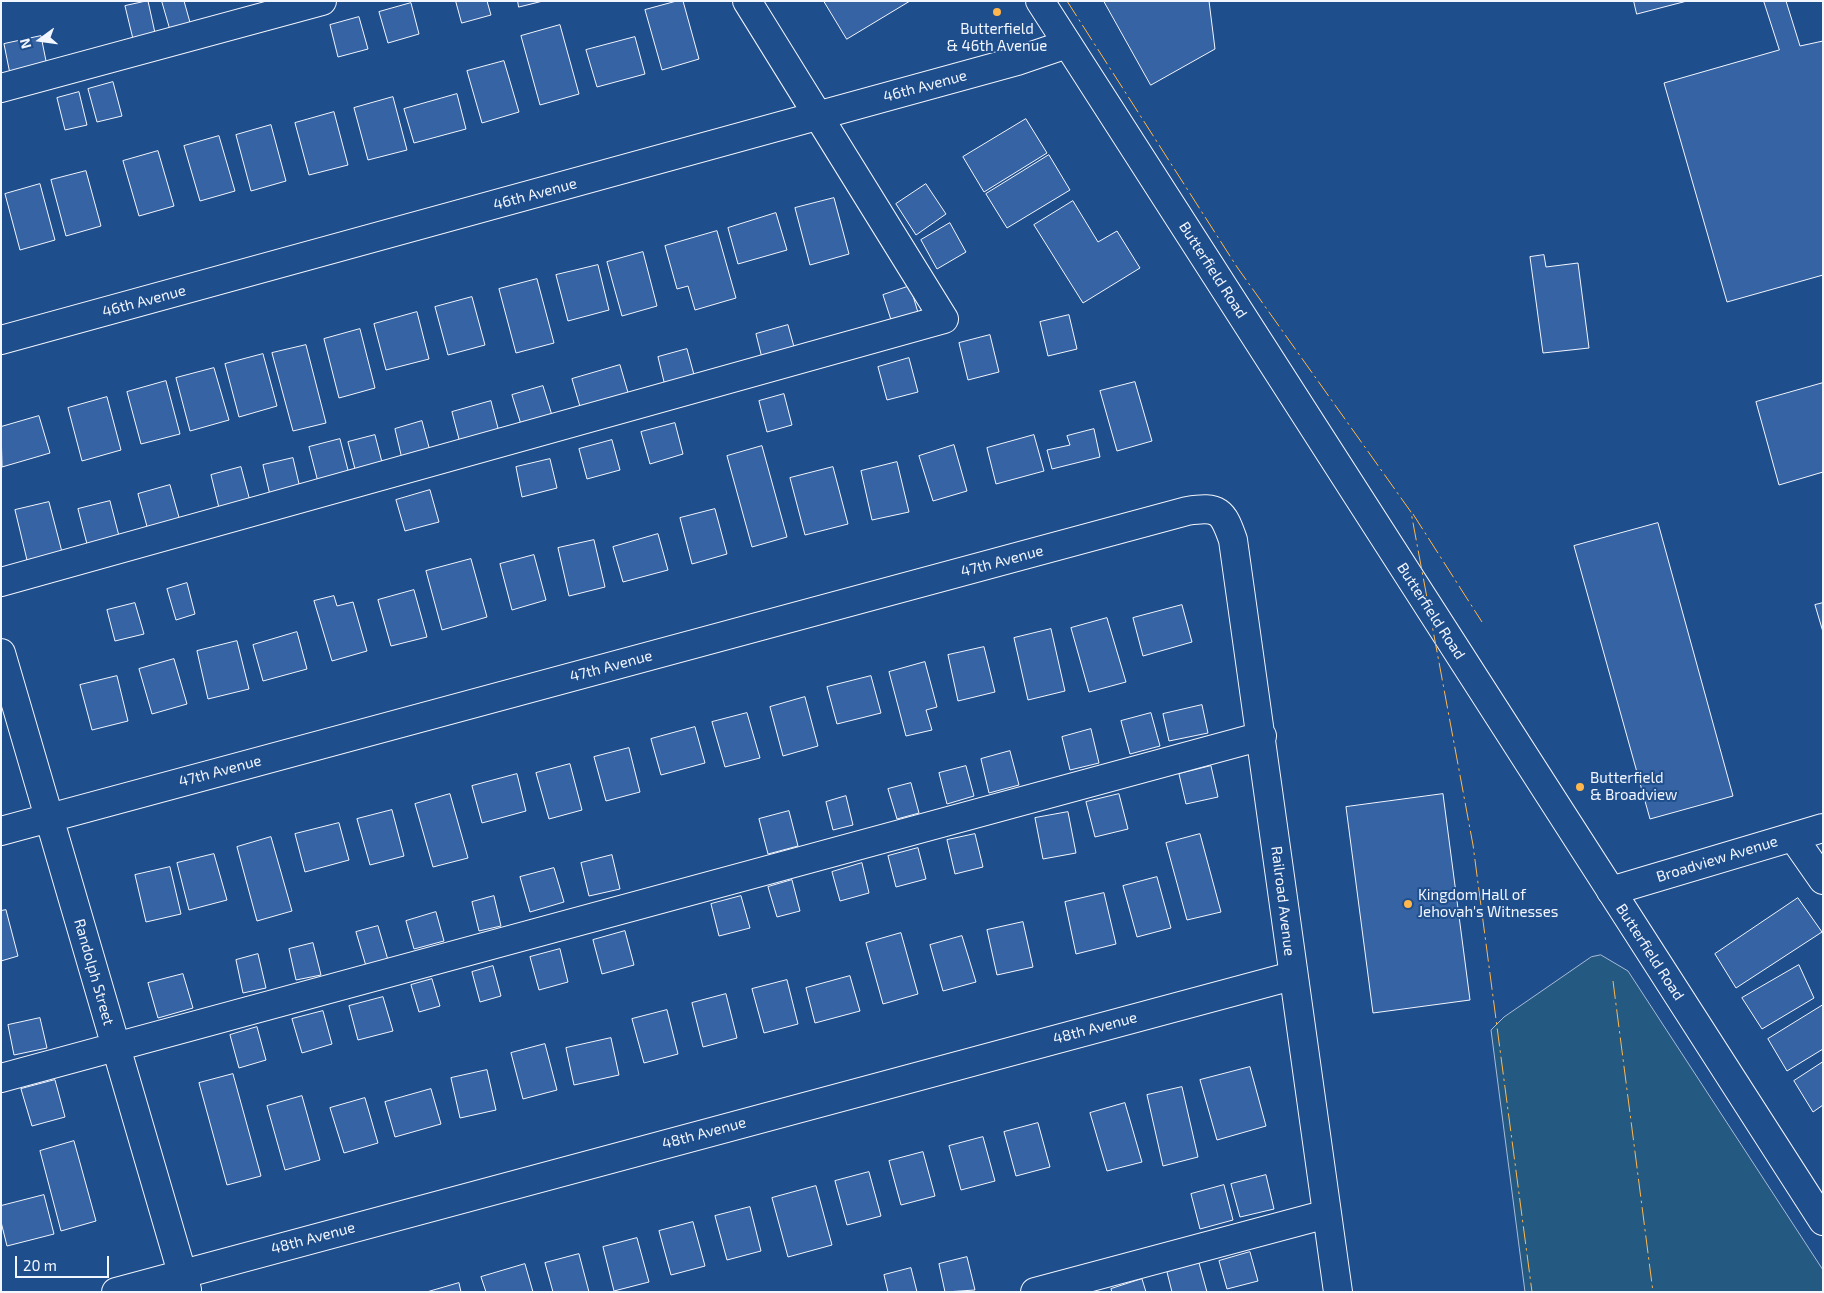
<!DOCTYPE html>
<html>
<head>
<meta charset="utf-8">
<style>
	body { margin:0 }
	#map { position:relative; width:1824px; height:1293px; overflow:hidden; background:#1f4e8c; font-family:"Exo 2",sans-serif }
	canvas { display:block }
	.frame { position:absolute; inset:0; border:2px solid #f2f6ff; pointer-events:none }
	.north { position:absolute; left:15px; top:15px; width:50px; height:50px; -webkit-text-stroke:4px #1f4e8c; paint-order:stroke; rotate:256deg; font-size:14px; font-weight:700; line-height:20px; text-align:center; color:#f2f6ff }
	.north::after { content:''; display:block; margin:auto; width:18px; height:22px; background:#f2f6ff; clip-path:polygon(50% 0,100% 100%,50% 72%,0 100%) }
	.scale { position:absolute; left:15px; top:1256px; width:94px; height:22px; box-sizing:border-box; border:2px solid #f2f6ff; border-top:0; padding-left:6px; font-size:15px; line-height:18px; white-space:nowrap; color:#f2f6ff; -webkit-text-stroke:4px #1f4e8c; paint-order:stroke }
</style>
</head>
<body>
<div id="map">
<canvas width="1824" height="1293"></canvas>
<div class="frame"></div>
<div class="north">N</div>
<div class="scale">20 m</div>
</div>
<script>
const c = document.querySelector('canvas').getContext('2d');
c.lineJoin = 'round';
function fillPath(path, color) { c.fillStyle = color; c.fill(path, 'evenodd'); }
function strokePath(path, color, width, dash) { c.strokeStyle = color; c.lineWidth = width; c.lineCap = dash ? 'butt' : 'round'; c.setLineDash(dash || []); c.stroke(path); }
function drawText(font, color, halo, rows, align = 'center') {
  c.font = font + ' "Exo 2",sans-serif'; c.lineWidth = 4; c.setLineDash([]); c.textBaseline = 'middle'; c.strokeStyle = halo; c.fillStyle = color; for (const [text, x, y, turn = 0] of rows) {
    c.save(); c.translate(x, y); c.rotate((+turn || 0) * Math.PI / 180); c.textAlign = isNaN(turn) ? turn : align; if (halo) c.strokeText(text, 0, 0); c.fillText(text, 0, 0); c.restore();
  }
}
const green = new Path2D(`
	M1601,955L1628,971L1823,1270V1292H1525L1491,1030L1504,1017L1591,957Z`);
fillPath(green, '#245a82');
strokePath(green, '#a8bbd7', 1);
const building = new Path2D(`
	M148,1L155,33L133,39L125,6Z
	M162,1H184L191,26L171,32Z
	M456,1H487L491,15L462,23Z
	M518,1H543L519,7Z
	M677,1H683L699,59L662,70L645,10Z
	M824,1H910L847,39Z
	M1104,1H1209L1215,49L1151,85Z
	M1634,1H1687L1637,14Z
	M1764,1H1786L1800,46L1823,41V275L1727,302L1664,83L1779,50Z
	M411,3L419,34L388,43L379,12Z
	M359,17L368,49L338,57L330,25Z
	M560,25L579,94L540,105L521,36Z
	M41,36L47,66L10,74L4,44Z
	M635,37L645,74L597,87L586,50Z
	M504,61L519,112L482,123L467,71Z
	M113,82L122,116L97,122L88,89Z
	M79,92L87,125L65,130L57,98Z
	M457,94L466,129L414,143L404,109Z
	M393,97L407,150L368,160L354,108Z
	M334,112L348,165L309,175L295,123Z
	M1026,119L1047,153L984,192L963,157Z
	M271,125L286,181L251,191L236,135Z
	M219,136L235,191L200,201L184,146Z
	M158,151L174,206L139,216L123,161Z
	M1049,155L1070,190L1007,228L986,194Z
	M86,171L101,226L66,236L51,180Z
	M40,184L55,240L20,250L5,194Z
	M926,184L946,214L916,235L896,204Z
	M834,198L849,254L810,265L795,208Z
	M1073,201L1098,242L1117,231L1140,268L1083,303L1034,225Z
	M776,213L787,250L738,264L728,228Z
	M950,223L966,252L937,269L921,240Z
	M717,231L736,298L695,310L688,286L677,289L665,246Z
	M643,252L657,306L622,316L607,262Z
	M1544,255L1546,267L1578,263L1589,348L1543,353L1530,257Z
	M598,265L609,310L568,321L556,275Z
	M537,279L554,343L516,353L499,289Z
	M910,286L920,319L893,326L883,295Z
	M472,297L485,345L448,355L435,307Z
	M417,312L429,359L386,370L374,324Z
	M1069,315L1077,349L1048,356L1040,322Z
	M788,325L796,354L763,362L756,334Z
	M360,329L375,388L339,398L324,339Z
	M990,335L999,372L968,380L959,343Z
	M306,345L326,423L293,431L272,353Z
	M687,349L696,382L666,390L658,357Z
	M263,354L277,406L239,417L225,364Z
	M909,358L918,392L887,400L878,367Z
	M620,365L629,396L581,410L572,379Z
	M214,368L229,420L190,431L176,378Z
	M166,381L180,434L141,444L127,392Z
	M1135,382L1152,441L1117,451L1100,391Z
	M1823,383V472L1779,485L1756,402Z
	M543,386L554,422L523,431L512,395Z
	M784,394L792,425L767,432L759,401Z
	M107,397L121,450L82,461L68,408Z
	M491,401L499,432L460,443L452,412Z
	M39,416L50,453L2,467L1,427Z
	M422,421L430,451L402,459L395,429Z
	M675,423L683,454L650,464L641,432Z
	M1094,429L1100,457L1052,469L1047,450L1070,445L1067,436Z
	M375,435L383,466L356,473L348,442Z
	M1034,435L1044,471L996,484L987,448Z
	M340,439L349,474L318,482L309,447Z
	M612,440L620,470L587,479L579,449Z
	M954,445L967,491L933,501L919,456Z
	M762,446L787,537L752,547L727,456Z
	M293,458L300,488L270,495L263,465Z
	M550,459L557,488L522,497L516,467Z
	M897,462L909,512L872,520L861,471Z
	M241,467L250,501L219,508L211,475Z
	M833,467L848,524L805,535L790,478Z
	M170,485L180,521L148,530L138,494Z
	M430,490L439,522L405,531L396,500Z
	M110,501L119,536L87,544L78,509Z
	M49,502L62,552L27,560L15,510Z
	M715,509L727,554L692,564L680,518Z
	M1658,523L1733,796L1650,819L1574,546Z
	M658,534L668,570L623,582L613,547Z
	M594,540L605,587L569,596L558,548Z
	M534,555L546,600L512,610L500,564Z
	M471,559L487,617L442,630L426,571Z
	M187,583L195,614L176,620L167,589Z
	M414,590L427,637L391,646L378,600Z
	M334,596L337,606L353,602L367,651L332,661L314,601Z
	M135,603L144,634L115,641L107,610Z
	M1823,603V632L1815,605Z
	M1182,605L1192,642L1143,656L1133,618Z
	M1107,618L1126,682L1089,692L1071,628Z
	M1051,629L1065,691L1028,700L1014,638Z
	M297,632L307,669L263,681L253,645Z
	M237,641L249,689L208,699L197,651Z
	M984,647L995,692L958,701L948,655Z
	M174,659L187,704L152,714L139,669Z
	M925,662L937,707L926,710L932,730L906,736L889,672Z
	M117,676L128,721L92,730L80,685Z
	M871,676L881,713L837,724L827,687Z
	M805,697L818,746L783,756L770,707Z
	M1202,705L1208,733L1169,741L1163,714Z
	M747,713L760,758L725,767L712,722Z
	M1151,713L1160,746L1130,754L1121,721Z
	M695,727L705,763L661,775L651,739Z
	M1091,729L1099,763L1070,770L1062,737Z
	M629,748L640,792L606,801L594,757Z
	M1010,751L1019,785L989,793L981,759Z
	M570,764L582,810L549,819L536,773Z
	M966,766L974,796L947,804L939,773Z
	M1211,766L1218,797L1186,804L1179,774Z
	M517,774L526,811L482,823L472,786Z
	M911,783L919,813L897,819L888,789Z
	M450,794L468,858L433,867L415,804Z
	M1119,794L1128,829L1095,837L1086,802Z
	M1443,794L1470,1000L1373,1013L1346,807Z
	M846,796L853,825L833,830L826,802Z
	M392,810L404,856L370,865L357,819Z
	M789,811L798,846L768,854L759,819Z
	M1068,812L1076,853L1043,859L1035,818Z
	M339,823L349,860L305,872L295,834Z
	M975,834L983,867L955,874L947,840Z
	M1200,834L1221,912L1187,920L1166,843Z
	M271,837L292,911L257,921L237,847Z
	M918,848L926,879L896,887L888,856Z
	M214,854L227,900L189,910L177,863Z
	M612,855L620,889L589,896L581,863Z
	M862,863L869,893L840,901L832,872Z
	M170,867L181,914L146,922L135,875Z
	M554,868L564,902L530,912L520,877Z
	M1157,877L1171,928L1137,937L1123,886Z
	M792,880L800,911L777,917L768,887Z
	M1104,893L1116,944L1076,954L1065,902Z
	M494,896L501,926L479,931L472,902Z
	M741,896L750,928L719,936L711,904Z
	M1798,898L1822,932L1736,988L1715,954Z
	M6,910L18,956L1,961V911Z
	M436,912L444,941L414,949L406,921Z
	M1023,922L1033,967L997,975L987,930Z
	M378,926L388,960L366,966L356,932Z
	M625,931L634,965L602,974L593,940Z
	M901,933L918,994L883,1004L866,943Z
	M962,936L976,982L943,991L930,945Z
	M313,943L321,975L296,980L289,949Z
	M560,949L568,982L539,990L530,957Z
	M258,954L266,988L243,993L236,960Z
	M1799,965L1814,998L1762,1029L1742,998Z
	M493,966L501,996L480,1002L472,972Z
	M183,974L193,1008L158,1018L148,983Z
	M850,976L860,1011L815,1023L806,988Z
	M432,979L440,1006L419,1012L411,985Z
	M787,980L798,1024L764,1033L752,989Z
	M726,994L737,1038L703,1047L692,1003Z
	M383,997L393,1031L358,1040L349,1006Z
	M1823,1005V1049L1787,1071L1768,1039Z
	M667,1010L678,1054L644,1063L632,1019Z
	M323,1011L332,1044L302,1053L292,1019Z
	M40,1018L47,1048L14,1055L8,1025Z
	M257,1027L266,1060L239,1068L230,1035Z
	M611,1038L619,1075L574,1085L566,1048Z
	M545,1044L557,1090L523,1099L511,1053Z
	M1823,1062V1105L1813,1112L1794,1081Z
	M1250,1067L1266,1126L1217,1140L1200,1080Z
	M487,1070L496,1110L460,1118L451,1078Z
	M233,1074L261,1176L227,1185L199,1083Z
	M55,1080L65,1117L32,1126L21,1089Z
	M1182,1087L1198,1157L1163,1166L1147,1095Z
	M431,1089L441,1124L395,1137L385,1102Z
	M302,1096L320,1160L285,1170L267,1106Z
	M365,1098L378,1143L344,1153L330,1108Z
	M1125,1103L1142,1162L1107,1171L1090,1113Z
	M1038,1123L1050,1167L1016,1176L1004,1132Z
	M983,1137L995,1181L961,1190L949,1146Z
	M74,1141L96,1221L61,1231L40,1151Z
	M923,1152L935,1196L901,1205L889,1161Z
	M869,1172L881,1216L847,1225L835,1181Z
	M1266,1175L1274,1209L1240,1217L1231,1184Z
	M1224,1185L1233,1220L1200,1229L1191,1194Z
	M816,1186L832,1245L788,1257L772,1198Z
	M44,1195L54,1234L7,1246L1,1222V1206Z
	M750,1207L761,1251L727,1260L715,1216Z
	M693,1222L705,1266L671,1275L659,1231Z
	M637,1238L649,1282L614,1291L603,1247Z
	M1250,1252L1258,1281L1227,1289L1219,1261Z
	M579,1254L589,1292H553L545,1263Z
	M967,1257L975,1290L945,1292L939,1264Z
	M1199,1263L1207,1292H1172L1167,1272Z
	M525,1264L533,1292H486L481,1277Z
	M911,1268L917,1292H888L884,1275Z
	M1142,1279L1146,1292H1112L1111,1289Z
	M459,1283L461,1292H427Z`);
fillPath(building, '#3563a3');
strokePath(building, '#f2f6ff', 1);
const minor = new Path2D(`
	M1,88L322,1
	M1,340L1017,61L1067,44
	M1,582L944,319L747,1
	M1,653L187,1290
	M1,831L1187,511C1219,506 1223,511 1233,540C1270,791 1301,1042 1338,1292
	M1793,837L1823,880
	M1611,891L1823,828
	M1,1078L1262,736
	M116,1292L1292,976
	M1035,1292L1327,1214`);
const major = new Path2D(`
	M1040,1L1823,1221`);
strokePath(minor, '#f2f6ff', 30);
strokePath(major, '#f2f6ff', 30);
strokePath(minor, '#1f4e8c', 28);
strokePath(major, '#1f4e8c', 28);
strokePath(new Path2D(`
	M1067,1L1237,267L1411,512L1473,845L1532,1292
	M1413,514L1482,622
	M1613,981L1653,1292`), '#ffb74d', 1, [18, 4, 2.5, 4]);
for (const [x, y, r, color] of [
	[997,12,5,"#ffb74d"],
	[1580,787,5,"#ffb74d"],
	[1408,904,5,"#ffb74d"]
]) { const dot = new Path2D(); dot.arc(x, y, r, 0, 2 * Math.PI); c.fillStyle = color; c.fill(dot); strokePath(dot, '#1f4e8c', 2); }
drawText('15px', '#f2f6ff', '#1f4e8c', [
	["Butterfield",997,29,"center"],
	["& 46th Avenue",997,46,"center"],
	["Butterfield",1590,778],
	["& Broadview",1590,795],
	["Kingdom Hall of",1418,895],
	["Jehovah's Witnesses",1418,912]
], 'left');
drawText('15px', '#f2f6ff', '#1f4e8c', [
	["46th Avenue",925,86,-15],
	["46th Avenue",535,194,-15],
	["Butterfield Road",1213,270,57],
	["46th Avenue",144,301,-15],
	["47th Avenue",1002,561,-15],
	["Butterfield Road",1431,611,57],
	["47th Avenue",611,666,-15],
	["47th Avenue",220,771,-15],
	["Broadview Avenue",1717,859,-17],
	["Railroad Avenue",1283,901,83],
	["Butterfield Road",1650,952,57],
	["Randolph Street",94,972,74],
	["48th Avenue",1095,1028,-15],
	["48th Avenue",704,1133,-15],
	["48th Avenue",313,1238,-15]
]);
</script>
</body>
</html>
